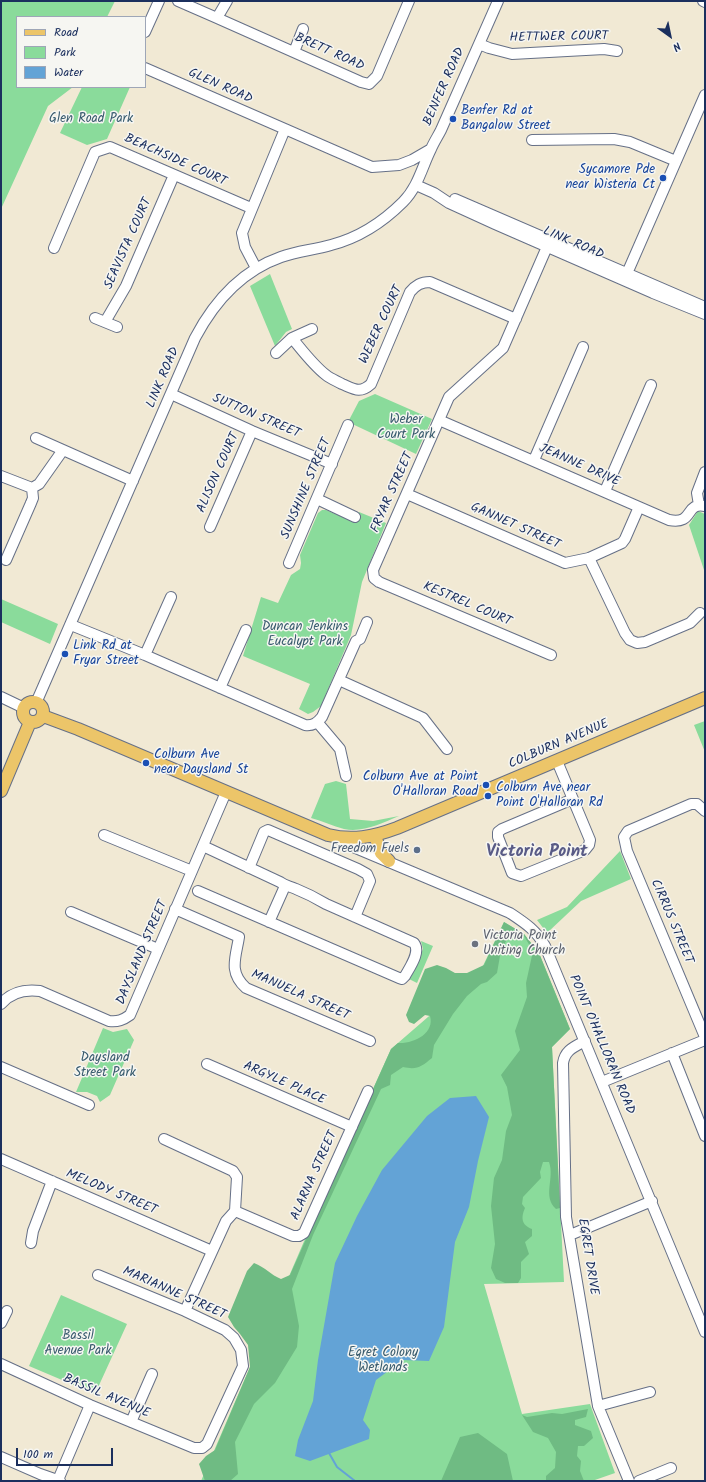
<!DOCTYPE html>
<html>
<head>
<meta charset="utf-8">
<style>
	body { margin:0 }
	#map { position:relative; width:706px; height:1482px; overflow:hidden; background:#f1e9d4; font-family:Kalam,sans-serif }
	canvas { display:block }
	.frame { position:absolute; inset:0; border:2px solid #1b2f5e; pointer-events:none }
	.legend { position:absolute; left:16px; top:16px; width:130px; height:72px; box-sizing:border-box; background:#f6f6f2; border:1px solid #9ea6b7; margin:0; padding:5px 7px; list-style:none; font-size:12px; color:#1b2f5e }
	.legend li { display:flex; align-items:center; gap:8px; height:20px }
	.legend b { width:20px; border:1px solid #9ea6b7 }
	.north { position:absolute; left:650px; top:16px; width:40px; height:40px; -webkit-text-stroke:3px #f6f6f2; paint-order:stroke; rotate:147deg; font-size:11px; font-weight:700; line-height:16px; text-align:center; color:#1b2f5e }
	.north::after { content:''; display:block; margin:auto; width:14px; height:18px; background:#1b2f5e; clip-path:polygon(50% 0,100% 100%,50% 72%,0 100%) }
	.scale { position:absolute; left:16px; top:1448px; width:97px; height:18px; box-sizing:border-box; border:2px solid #1b2f5e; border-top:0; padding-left:5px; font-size:12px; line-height:14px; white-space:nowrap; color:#1b2f5e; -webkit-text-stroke:3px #f6f6f2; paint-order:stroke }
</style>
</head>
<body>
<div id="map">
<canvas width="706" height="1482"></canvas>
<div class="frame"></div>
<ul class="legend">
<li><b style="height:5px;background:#ecc569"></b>Road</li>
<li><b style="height:11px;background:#8adb9b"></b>Park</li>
<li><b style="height:11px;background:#63a3d6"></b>Water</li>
</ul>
<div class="north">N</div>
<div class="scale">100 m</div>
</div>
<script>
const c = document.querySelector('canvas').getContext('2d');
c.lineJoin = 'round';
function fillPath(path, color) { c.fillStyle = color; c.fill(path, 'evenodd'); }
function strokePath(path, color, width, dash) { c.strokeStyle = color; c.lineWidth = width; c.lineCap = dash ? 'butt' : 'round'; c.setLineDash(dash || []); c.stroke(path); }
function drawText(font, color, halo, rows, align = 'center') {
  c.font = font + ' Kalam,sans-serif'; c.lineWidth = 3; c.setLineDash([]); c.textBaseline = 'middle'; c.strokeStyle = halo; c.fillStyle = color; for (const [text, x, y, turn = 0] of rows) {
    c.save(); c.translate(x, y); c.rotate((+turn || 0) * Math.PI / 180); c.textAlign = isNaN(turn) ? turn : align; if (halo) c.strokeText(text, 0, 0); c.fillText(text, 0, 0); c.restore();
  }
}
fillPath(new Path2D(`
	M1,1H115L107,17H17V87H73L48,106L1,209Z
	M82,87H130L107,139L87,145L60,133Z
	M270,274L292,329L286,332L275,346L250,286Z
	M375,394L432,419L416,454L348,422L359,401Z
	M322,510H326L354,522L359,512L386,523L362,582L351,635L321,706L313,712L308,714L299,709L310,684L243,656L261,597L278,603L291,575L300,569L301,563L300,555L318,513Z
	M698,511L705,514V573L689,525Z
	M1,599L58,624L50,644L1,622Z
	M705,721V752L694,725Z
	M336,781L346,784L350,819L373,821L399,816C382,823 363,833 344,829C333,826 322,821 311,818L325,784Z
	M620,851L631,879L581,901L547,933L537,920L567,907Z
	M504,922L524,934L539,953L570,1029L552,1047L564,1282L484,1284L522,1414L590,1404L615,1473L592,1481H201L305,1239L391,1049L480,972Z
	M421,941L433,946L417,983L409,979L423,949Z
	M103,1028L113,1032L127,1029L134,1040L110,1095L100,1102L97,1096L87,1092H76Z
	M61,1295L127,1324L95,1394L29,1366Z`), '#8adb9b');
fillPath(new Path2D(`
	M504,922L524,934L539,953L570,1029L552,1047L560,1208L556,1209C542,1196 555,1179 549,1162H543L540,1172L541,1178L523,1197L522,1204L525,1208C521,1217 521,1225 532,1229V1236L525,1242L529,1254L521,1262V1278L518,1283H505L496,1279L491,1268L495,1244L491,1206L494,1178L502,1160L506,1131L512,1115L507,1087L501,1075L520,1050L515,1031L527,997L526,983L533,951L524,936L511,932L501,950L497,973L487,982L481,984L467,996L453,1014L434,1045L432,1058C421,1067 417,1070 403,1067L391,1075L390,1085L381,1089L313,1235L292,1289L299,1326L297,1347L275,1383L254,1404L235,1442L238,1474L230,1481H205L199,1464L206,1456L215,1450L250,1367L248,1345L240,1334L234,1327L228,1317L247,1271L254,1263C265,1267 271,1275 281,1279L290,1275L391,1049L398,1043C414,1044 435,1033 430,1016L425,1015L414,1024L409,1022L406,1015L425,969L437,965L446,968L455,973H467L484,965Z
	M588,1409L586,1417L575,1420V1425L591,1431L593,1438L584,1446H578L577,1456L581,1461L580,1471L584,1481H546V1476L555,1468L556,1452L548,1438L533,1432L522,1415L527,1417L552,1413L562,1414Z
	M478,1433L507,1454L513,1481H441L460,1437Z`), '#6fbb83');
fillPath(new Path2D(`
	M476,1096L489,1117L478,1161L469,1207L455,1242L444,1327L429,1361L403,1360L376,1380L363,1420L370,1430L369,1439L310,1461L295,1456L298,1440L313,1401L318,1360L335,1263L357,1216L382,1170L427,1116L450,1098Z`), '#63a3d6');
strokePath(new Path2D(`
	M329,1453L337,1467L355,1481`), '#63a3d6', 2);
const minor = new Path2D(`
	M178,1L217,18L227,1
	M703,1L705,2
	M217,18L361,82L369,84L377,76L409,1
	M145,32L159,1
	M479,44L489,48L512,54L604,49L617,51
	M294,52L303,29
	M145,68L285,129
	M532,140L614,139L630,142L676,161
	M416,185L434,193L449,203L495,224L653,293L705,314
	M455,199L705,307
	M550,240L503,348L449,397L373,570L374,578L379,582L551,655
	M54,248L95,152L110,147L251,208
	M256,268L245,247L242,233L285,129L372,167L399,165L412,160L431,149
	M625,278L705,95
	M95,318L117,327
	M105,322L126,286L174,175
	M292,338C302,350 313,365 326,375C331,379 337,381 342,384C354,389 360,394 371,384L410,292C416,285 421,282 430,282L516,319
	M276,353L292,338L312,329
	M171,394L252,431L332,464
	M439,420L669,520C695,525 684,502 705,506
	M36,438L133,481
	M534,460L583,347
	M1,476L32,488
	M605,491L651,385
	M407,494L565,563L589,558L622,543L625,539L639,507
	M317,499L355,517
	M699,505L697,493L705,472
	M210,527L252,431
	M589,558L625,633L630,640L637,643L645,642L690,623L700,613
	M6,560L31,503L33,498L32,488L39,484L63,450
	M289,563L348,425
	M71,625L145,655L305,725C313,726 317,723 322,717L356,641L360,639L367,622
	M145,655L171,597
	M339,680L423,718L447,749
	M220,688L246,630
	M1,697L24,708
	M36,703L195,338C214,302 241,271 281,257C297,251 314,250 331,245C358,238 383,222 403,202C418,187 422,167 431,149C434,142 438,136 441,130L498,1
	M318,723L340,749L346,776
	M557,761L590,840L589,845L585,850L521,876L512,873L498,837V832L502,829L573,799
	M705,811L697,804H691L628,831L624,837L627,851L705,1037
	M104,835L192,871
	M336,837L353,847L510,913C525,923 536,930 545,946L705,1332
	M249,868L264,832L268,830L358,869L367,874L370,881L355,917
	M198,891L399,978L402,979L405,976C410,967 421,952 414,943L326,904C316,898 306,893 296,889C290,886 285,886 280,882L203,846
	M175,909L239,937C236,957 228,972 246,988L370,1041
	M71,912L158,949
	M269,922L285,886
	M1,1004C11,992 24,989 40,991L109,1021C118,1022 123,1020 130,1015L226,792
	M585,1041C574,1047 565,1050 563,1063L566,1217L598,1406L629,1481
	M672,1053L705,1136
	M207,1064L352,1127
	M1,1067L89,1105
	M602,1082L705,1040
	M164,1139L233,1171L237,1177L235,1211
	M1,1159L212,1251
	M570,1235L652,1201
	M31,1243L33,1231L52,1181
	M185,1311L226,1221L235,1211L293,1236H299L304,1233L368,1091
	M1,1323L7,1311
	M1,1364L90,1405L194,1448H202L207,1444L243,1366L241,1350L234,1338L225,1330L185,1311L98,1275
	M598,1406L650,1392
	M131,1422L152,1374
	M1,1457L40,1474L60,1481
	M58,1480L90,1405
	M639,1481L671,1468`);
const major = new Path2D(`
	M23 712a10 10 0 1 1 20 0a10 10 0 1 1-20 0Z
	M43,716L78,729L328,835C352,841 373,837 397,828L705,698
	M1,791L30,722
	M375,836L381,853L389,861`);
strokePath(minor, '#667087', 12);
strokePath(major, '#667087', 14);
strokePath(minor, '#fff', 10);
strokePath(major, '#ecc569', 12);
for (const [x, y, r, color] of [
	[453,119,4,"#1a4fb4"],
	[663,178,4,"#1a4fb4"],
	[65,654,4,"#1a4fb4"],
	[146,763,4,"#1a4fb4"],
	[486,785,4,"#1a4fb4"],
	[488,796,4,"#1a4fb4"],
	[417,850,4,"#5c6f8a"],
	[475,944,4,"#6b7280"]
]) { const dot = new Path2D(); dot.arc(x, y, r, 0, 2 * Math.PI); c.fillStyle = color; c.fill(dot); strokePath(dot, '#f6f6f2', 1.5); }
drawText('13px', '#1b2f5e', '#f6f6f2', [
	["HETTWER COURT",559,38,-1],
	["BRETT ROAD",329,53,24],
	["GLEN ROAD",220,87,24],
	["BENFER ROAD",445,87,-66],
	["BEACHSIDE COURT",175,161,24],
	["SEAVISTA COURT",129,244,-66],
	["LINK ROAD",573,244,23],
	["WEBER COURT",382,325,-65],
	["LINK ROAD",164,378,-67],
	["SUTTON STREET",256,417,23],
	["JEANNE DRIVE",579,466,24],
	["ALISON COURT",219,473,-66],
	["SUNSHINE STREET",307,489,-67],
	["FRYAR STREET",393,493,-66],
	["GANNET STREET",515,527,24],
	["KESTREL COURT",467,605,23],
	["COLBURN AVENUE",559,745,-23],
	["CIRRUS STREET",671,922,67],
	["DAYSLAND STREET",143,953,-67],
	["MANUELA STREET",300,996,24],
	["POINT O'HALLORAN ROAD",601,1045,67],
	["ARGYLE PLACE",284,1084,24],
	["ALARNA STREET",315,1176,-66],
	["MELODY STREET",111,1193,23],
	["EGRET DRIVE",587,1257,81],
	["MARIANNE STREET",174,1294,24],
	["BASSIL AVENUE",106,1397,23]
]);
drawText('13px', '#164399', '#f6f6f2', [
	["Benfer Rd at",461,112],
	["Bangalow Street",461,127],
	["Sycamore Pde",655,171,"right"],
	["near Wisteria Ct",655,186,"right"],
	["Link Rd at",73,647],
	["Fryar Street",73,662],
	["Colburn Ave",154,756],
	["near Daysland St",154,771],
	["Colburn Ave at Point",478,778,"right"],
	["O'Halloran Road",478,793,"right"],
	["Colburn Ave near",496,789],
	["Point O'Halloran Rd",496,804]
], 'left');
drawText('13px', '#375a6d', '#f6f6f2', [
	["Glen Road Park",91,120],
	["Weber",406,421],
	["Court Park",406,436],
	["Duncan Jenkins",305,628],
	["Eucalypt Park",305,643],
	["Daysland",105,1059],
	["Street Park",105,1074],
	["Bassil",78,1337],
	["Avenue Park",78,1352],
	["Egret Colony",383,1354],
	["Wetlands",383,1369]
]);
drawText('13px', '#4e5e75', '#f6f6f2', [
	["Freedom Fuels",409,850]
], 'right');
drawText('13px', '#5b616d', '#f6f6f2', [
	["Victoria Point",483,937],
	["Uniting Church",483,952]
], 'left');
drawText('bold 17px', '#595b86', '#f6f6f2', [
	["Victoria Point",537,853]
]);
</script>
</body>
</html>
